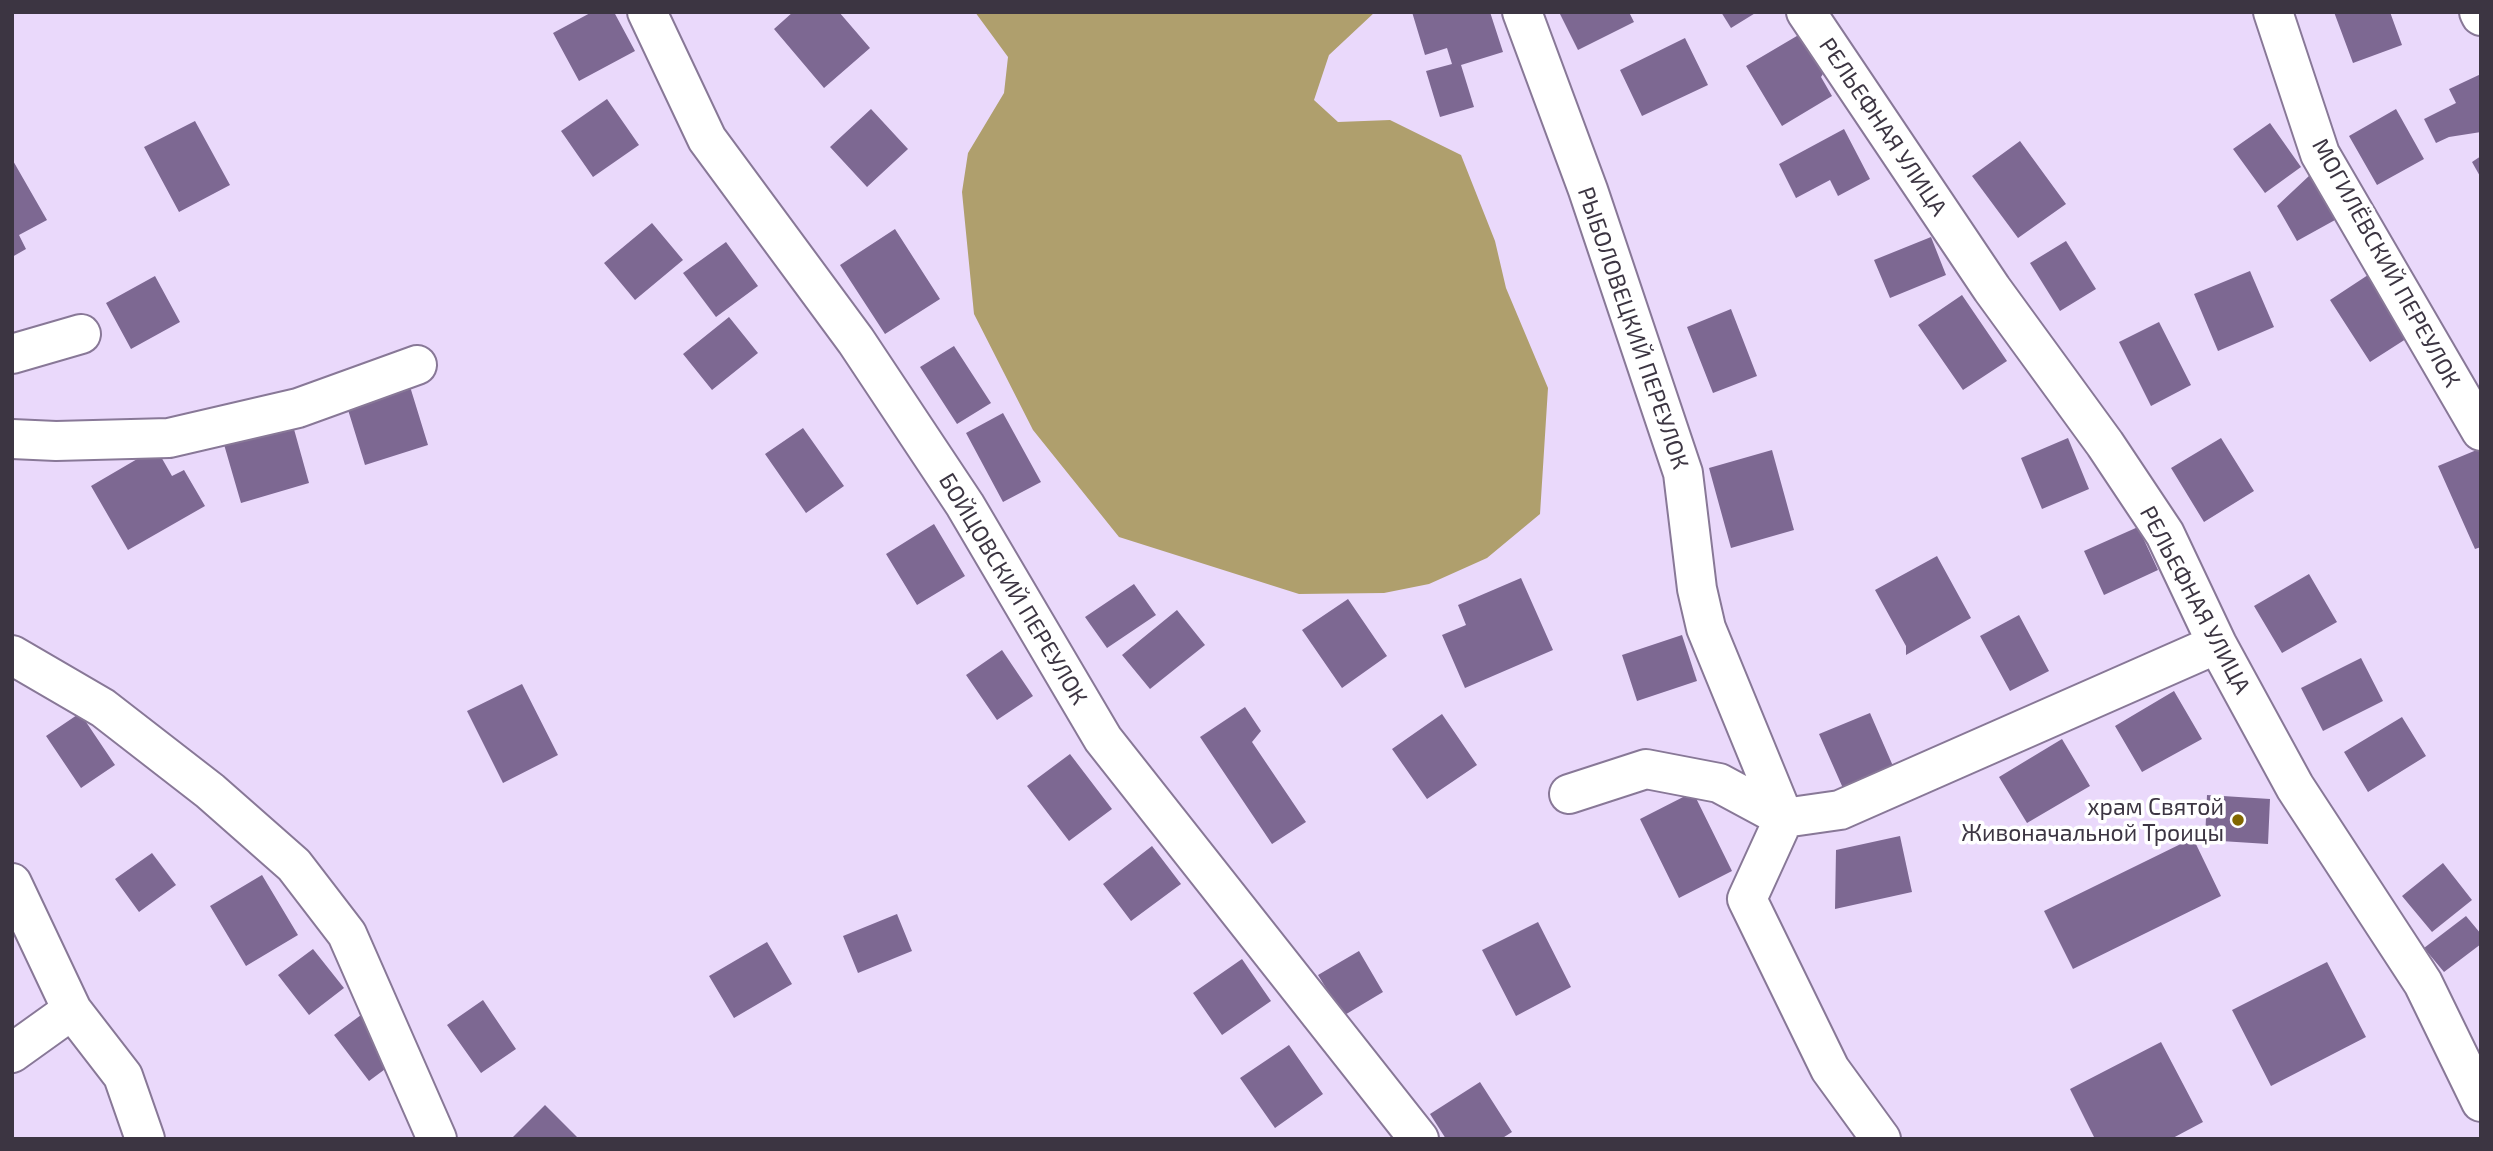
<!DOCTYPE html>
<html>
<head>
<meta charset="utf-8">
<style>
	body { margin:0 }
	#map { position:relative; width:2493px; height:1151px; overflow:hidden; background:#ead9fb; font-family:"Exo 2",sans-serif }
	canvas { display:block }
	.frame { position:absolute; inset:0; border:14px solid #3c3542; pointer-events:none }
</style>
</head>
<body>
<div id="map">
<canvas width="2493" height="1151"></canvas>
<div class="frame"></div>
</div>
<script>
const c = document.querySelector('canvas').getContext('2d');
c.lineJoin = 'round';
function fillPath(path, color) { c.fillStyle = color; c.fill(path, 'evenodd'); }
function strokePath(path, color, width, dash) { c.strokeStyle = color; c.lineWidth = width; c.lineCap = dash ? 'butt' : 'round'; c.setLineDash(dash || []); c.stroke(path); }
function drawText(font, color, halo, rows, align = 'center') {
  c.font = font + ' "Exo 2",sans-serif'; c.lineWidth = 7; c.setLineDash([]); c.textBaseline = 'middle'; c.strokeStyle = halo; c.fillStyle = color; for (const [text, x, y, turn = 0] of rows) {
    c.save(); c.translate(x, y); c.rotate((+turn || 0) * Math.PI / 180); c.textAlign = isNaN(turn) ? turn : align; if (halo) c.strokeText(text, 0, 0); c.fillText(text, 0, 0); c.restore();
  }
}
fillPath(new Path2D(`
	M975,12L1229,14L1236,12H1375L1329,55L1314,100L1338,122L1390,120L1461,155L1495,241L1506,288L1548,388L1540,514L1487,558L1429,584L1384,593L1299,594L1119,537L1033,430L974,314L962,192L968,153L1004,93L1008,57Z`), '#af9f6d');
fillPath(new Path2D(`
	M592,12H614L635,51L579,81L553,33Z
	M793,12H839L870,48L824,88L774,29Z
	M1412,12H1490L1503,52L1461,65L1474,107L1440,117L1426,71L1452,64L1447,48L1425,55Z
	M1559,12H1629L1634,22L1578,50Z
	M1721,12H1757L1731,28Z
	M2334,12H2390L2402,45L2353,63Z
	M1807,30L1828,66L1821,77L1832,96L1782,126L1746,66Z
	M1685,38L1708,85L1642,116L1620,70Z
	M2481,74V132L2449,137L2436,143L2424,119L2456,103L2449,89Z
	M607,99L639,145L593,177L561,131Z
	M871,109L908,149L867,187L830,147Z
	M2396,109L2424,159L2377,185L2349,136Z
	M195,121L230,185L179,212L144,147Z
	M2270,123L2301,167L2265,193L2233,149Z
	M1844,129L1870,179L1838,196L1830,180L1796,198L1779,164Z
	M2020,141L2066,204L2018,238L1972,176Z
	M2481,156V178L2472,162Z
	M12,159L47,220L19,235L26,249L12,257Z
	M2310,175L2335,220L2297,241L2277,206Z
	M652,223L683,260L635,300L604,263Z
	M895,229L940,299L885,334L840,265Z
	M1931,237L1946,275L1890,298L1874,260Z
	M2066,241L2096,289L2060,311L2030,263Z
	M726,242L758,286L716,317L683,273Z
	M2250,271L2274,327L2218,351L2194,294Z
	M2368,275L2409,337L2370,362L2330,300Z
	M155,276L180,322L131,349L106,303Z
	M1962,295L2007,361L1963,390L1918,325Z
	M1731,309L1757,376L1713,393L1687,327Z
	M729,317L758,353L712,390L683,354Z
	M2159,322L2191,385L2151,406L2119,342Z
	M954,346L991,403L957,424L920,367Z
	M408,380L428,445L365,465L345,400Z
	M1003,413L1041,482L1003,502L966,433Z
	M292,422L309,483L241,503L223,441Z
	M803,428L844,486L806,513L765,454Z
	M2068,438L2089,489L2042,509L2021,458Z
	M2221,438L2254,491L2204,522L2171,468Z
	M156,448L172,476L184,470L205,506L128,550L91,486Z
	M2479,449L2481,547L2475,549L2438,466Z
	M1772,450L1794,530L1731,548L1709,468Z
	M934,524L965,576L917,605L886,554Z
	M2138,527L2158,570L2104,595L2084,551Z
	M1937,556L1971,618L1906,655V646L1875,590Z
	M2309,574L2337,622L2282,653L2254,606Z
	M1521,578L1553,650L1465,688L1442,635L1466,625L1458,605Z
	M1134,584L1156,615L1107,648L1085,617Z
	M1348,599L1387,656L1342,688L1302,630Z
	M1177,610L1205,645L1150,689L1122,655Z
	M2019,615L2049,671L2010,691L1980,636Z
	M1682,635L1697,681L1637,701L1622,655Z
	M1002,650L1033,696L997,720L966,675Z
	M2361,658L2383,701L2323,731L2301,688Z
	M522,684L558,755L503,783L467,711Z
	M2174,691L2202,739L2142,772L2115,726Z
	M1245,707L1261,731L1252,742L1306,822L1272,844L1200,737Z
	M80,713L115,765L81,788L46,736Z
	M1870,713L1896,773L1846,795L1819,734Z
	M1442,714L1477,765L1427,799L1392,749Z
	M2402,717L2426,756L2368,792L2344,752Z
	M2062,739L2090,786L2027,823L1999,777Z
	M1070,754L1112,809L1069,841L1027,786Z
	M1693,792L1732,871L1679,898L1640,819Z
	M2207,795L2270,799L2268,844L2205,840Z
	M1900,836L1912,892L1835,909L1836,850Z
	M2193,838L2221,896L2073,969L2044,911Z
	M1152,846L1181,884L1131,921L1103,884Z
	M152,853L176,885L139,912L115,879Z
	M2443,863L2472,900L2432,932L2402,896Z
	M262,875L298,935L246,966L210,906Z
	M897,914L912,951L858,973L843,936Z
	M2466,916L2481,934V944L2444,972L2424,948Z
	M1538,922L1571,987L1516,1016L1482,950Z
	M767,942L792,984L734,1018L709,976Z
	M313,949L344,988L309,1015L278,975Z
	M1359,951L1383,992L1343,1016L1318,975Z
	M1242,959L1271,1001L1222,1035L1193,993Z
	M2327,962L2366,1037L2271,1086L2232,1010Z
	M483,1000L516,1049L481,1073L447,1025Z
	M365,1012L400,1058L369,1081L334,1035Z
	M2161,1042L2203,1122L2171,1139H2095L2070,1089Z
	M1289,1045L1323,1094L1275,1128L1240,1078Z
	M1480,1082L1512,1132L1501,1139H1446L1430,1114Z
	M545,1105L579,1139H511Z`), '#7d6892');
const minor = new Path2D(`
	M647,12L707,139L856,341L965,505L1103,739L1419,1139
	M1522,12L1588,190L1683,473L1697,589L1706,628L1784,818L1747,899L1830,1069L1881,1139
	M1806,12L1992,289L2105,444L2165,534L2217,644L2295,787L2423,983L2481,1102
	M2273,12L2320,154L2481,431
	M2479,12L2481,16
	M12,354L81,334
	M12,439L56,441L169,438L298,408L417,365
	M12,655L103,708L210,791L294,865L347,934L437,1139
	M1569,794L1646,769L1719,783L1784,818L1840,810L2217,644
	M12,883L72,1010L123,1076L145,1139
	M12,1053L72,1010`);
strokePath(minor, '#887897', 42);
strokePath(minor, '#fff', 38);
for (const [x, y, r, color] of [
	[2238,820,7,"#816700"]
]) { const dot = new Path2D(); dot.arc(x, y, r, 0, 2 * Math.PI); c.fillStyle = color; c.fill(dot); strokePath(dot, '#fff', 2.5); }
drawText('23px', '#3c3542', '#fff', [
	["РЕЛЬЕФНАЯ УЛИЦА",1883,127,56],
	["МОГИЛЁВСКИЙ ПЕРЕУЛОК",2386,263,61],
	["РЫБОЛОВЕЦКИЙ ПЕРЕУЛОК",1633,328,71],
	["БОЙЦОВСКИЙ ПЕРЕУЛОК",1013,589,59],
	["РЕЛЬЕФНАЯ УЛИЦА",2195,600,62]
]);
drawText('23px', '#3c3542', '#fff', [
	["храм Святой",2224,807],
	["Живоначальной Троицы",2224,833]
], 'right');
</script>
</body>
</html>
